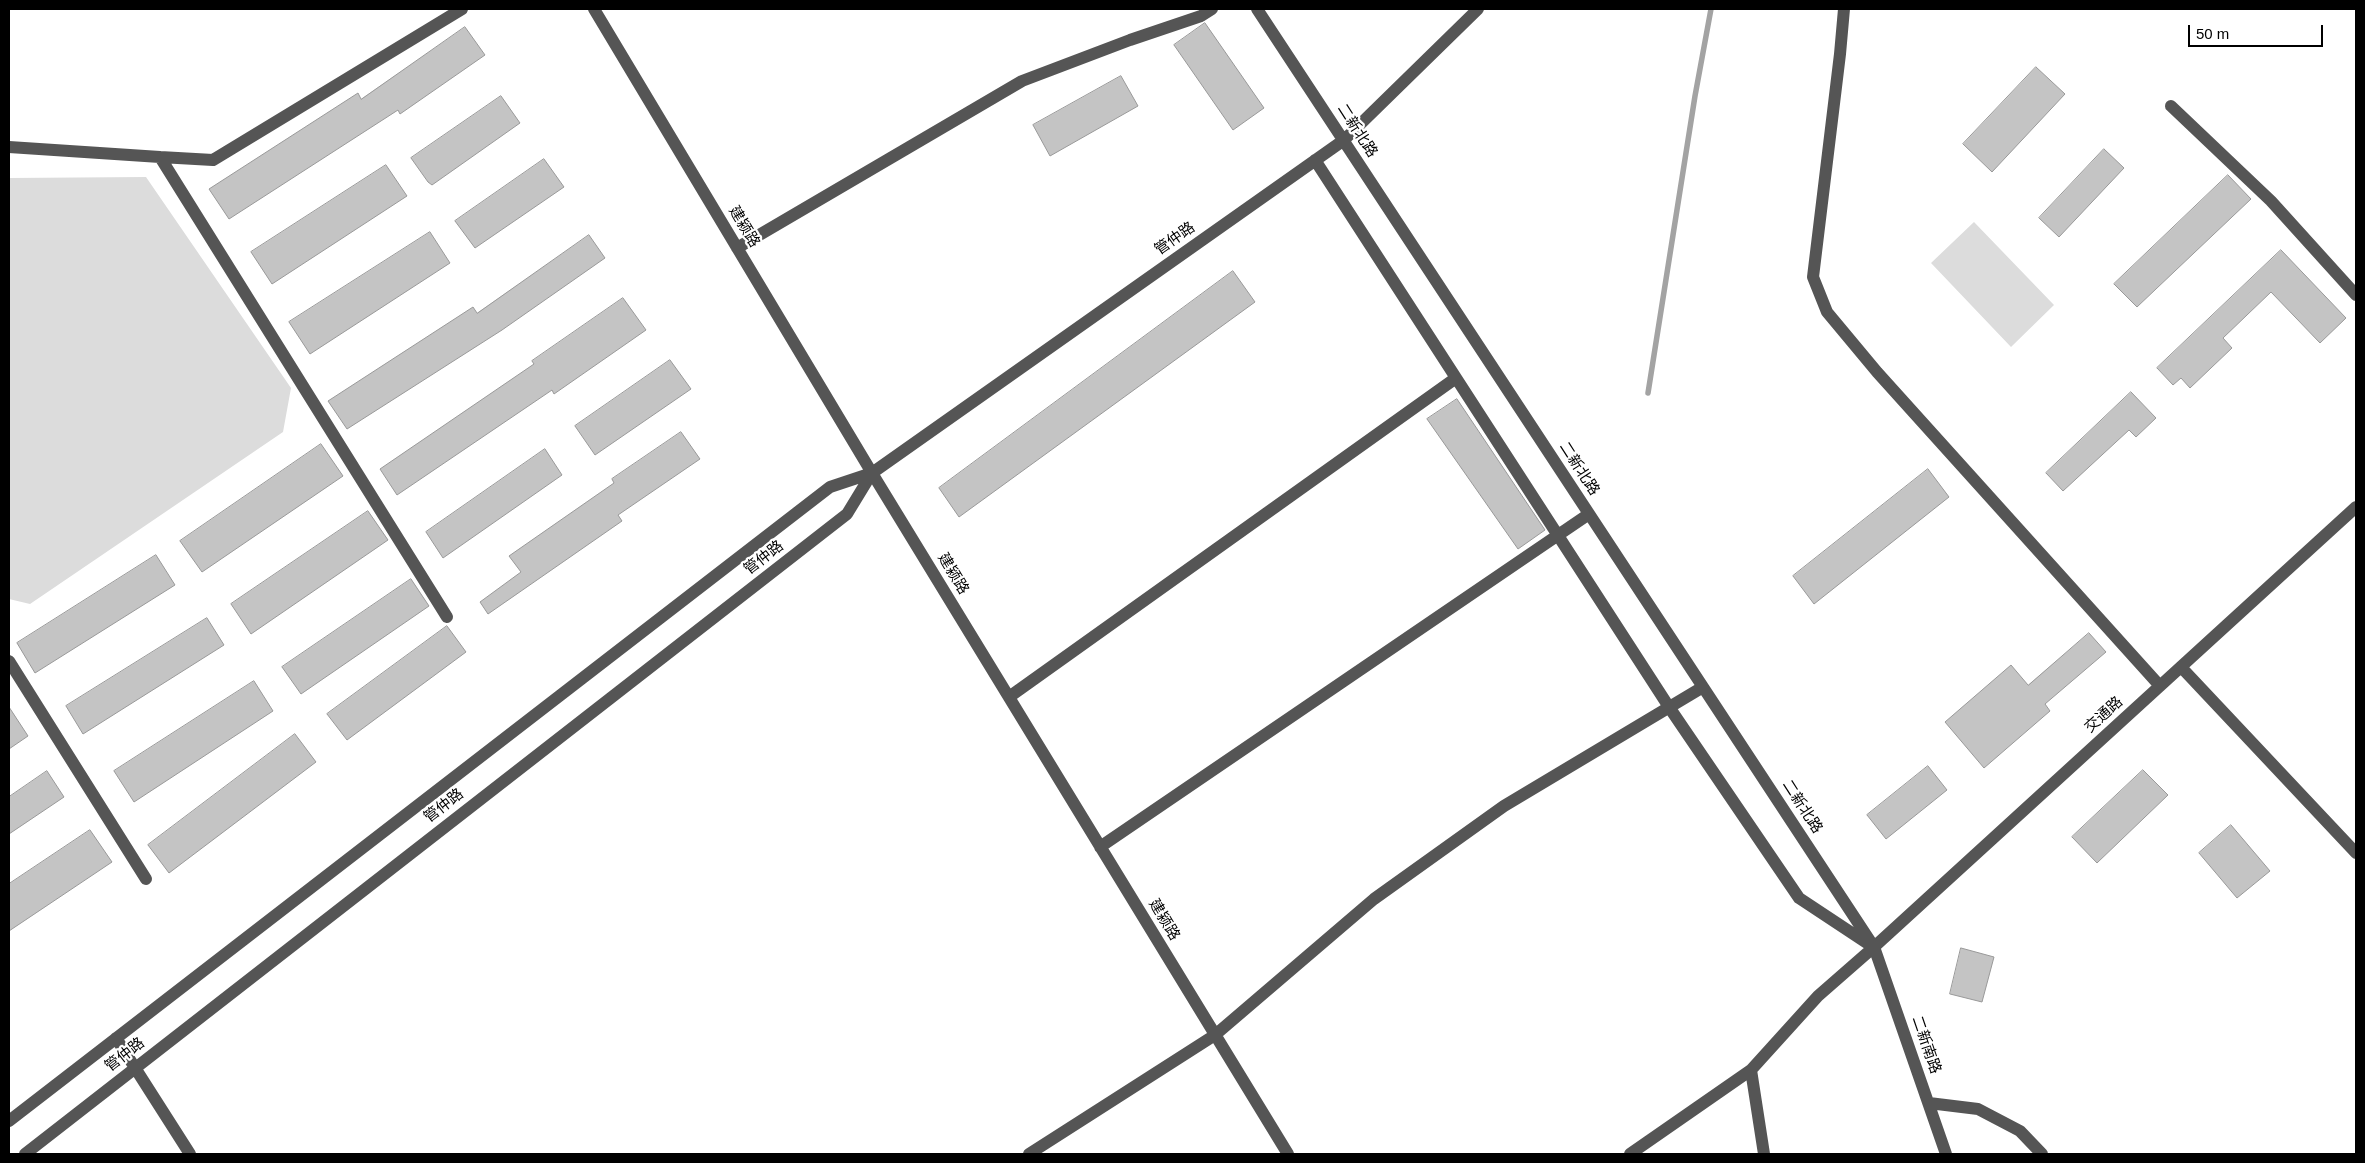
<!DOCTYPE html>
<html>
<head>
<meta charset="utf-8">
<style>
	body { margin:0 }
	#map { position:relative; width:2365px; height:1163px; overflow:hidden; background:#fff; font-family:Arial,sans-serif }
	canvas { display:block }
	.frame { position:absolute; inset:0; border:10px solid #000; pointer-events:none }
	.scale { position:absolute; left:2188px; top:25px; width:135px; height:22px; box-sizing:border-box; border:2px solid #000; border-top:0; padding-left:6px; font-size:15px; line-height:18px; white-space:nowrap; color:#000; -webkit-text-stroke:4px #fff; paint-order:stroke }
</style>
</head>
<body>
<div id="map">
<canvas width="2365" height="1163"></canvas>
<div class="frame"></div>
<div class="scale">50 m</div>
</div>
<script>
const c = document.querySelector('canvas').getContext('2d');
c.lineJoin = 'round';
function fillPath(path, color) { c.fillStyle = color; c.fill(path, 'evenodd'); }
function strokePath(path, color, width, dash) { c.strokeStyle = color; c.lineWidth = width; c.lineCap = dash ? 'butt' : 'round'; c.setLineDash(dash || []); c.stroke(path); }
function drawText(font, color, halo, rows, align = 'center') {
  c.font = font + ' Arial,"Noto Sans SC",sans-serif'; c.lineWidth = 4.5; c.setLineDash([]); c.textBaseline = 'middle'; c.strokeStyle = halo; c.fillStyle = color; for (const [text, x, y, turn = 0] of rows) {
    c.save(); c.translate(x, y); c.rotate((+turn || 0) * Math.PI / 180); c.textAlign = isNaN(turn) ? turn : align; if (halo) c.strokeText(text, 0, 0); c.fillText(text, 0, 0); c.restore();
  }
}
fillPath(new Path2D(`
	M146,177L291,388L283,432L30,604L9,599V178Z
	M1974,222L2054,305L2011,347L1931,263Z`), '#dcdcdc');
strokePath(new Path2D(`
	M1648,393L1695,96L1711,9`), '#a3a3a3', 5.5);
const building = new Path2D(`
	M1205,23L1264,108L1233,130L1174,45Z
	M465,27L485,55L400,114L398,110L229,219L209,189L358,93L361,99Z
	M2036,67L2065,94L1992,172L1963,144Z
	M1121,76L1138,106L1050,156L1033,125Z
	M501,96L520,123L432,185L428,182L411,158Z
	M2104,149L2124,168L2059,237L2039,218Z
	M544,159L564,187L475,248L455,221Z
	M386,165L407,196L272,284L251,252Z
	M2228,175L2251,199L2137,307L2114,284Z
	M430,232L450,263L310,354L289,322Z
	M589,235L605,258L502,330L347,429L328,401L473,307L477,313Z
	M2281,250L2346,318L2320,343L2271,292L2223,338L2232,348L2190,388L2181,378L2173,385L2157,368Z
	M1233,271L1255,302L959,517L939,488Z
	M623,298L646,330L554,394L552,390L397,495L380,469L534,364L532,361Z
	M670,360L691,389L595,455L575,426Z
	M2131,392L2156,418L2136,437L2129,430L2063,491L2046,473Z
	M1457,399L1545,530L1518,549L1427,419Z
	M681,432L700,459L618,515L622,521L488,614L480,602L521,572L509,556L614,483L612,479Z
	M321,444L343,476L202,572L180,541Z
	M545,449L562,475L443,558L426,532Z
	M1928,469L1949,497L1814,604L1793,576Z
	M368,511L388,540L251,634L231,604Z
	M156,555L175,585L35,673L17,643Z
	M411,579L429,606L301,694L282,667Z
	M207,618L224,645L83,734L66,706Z
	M447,626L466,652L347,740L327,714Z
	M2089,633L2106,652L2045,704L2050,711L1984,768L1945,722L2011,665L2028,685Z
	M254,681L273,711L134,802L114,771Z
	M9,707L28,736L9,749Z
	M295,734L316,762L169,873L148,845Z
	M1928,766L1947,790L1886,839L1867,815Z
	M2143,770L2168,795L2097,863L2072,837Z
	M47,771L64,797L9,834V797Z
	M2231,825L2270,871L2237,898L2199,853Z
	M90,830L112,862L9,931V884Z
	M1961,948L1994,957L1982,1002L1950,994Z`);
fillPath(building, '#c4c4c4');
strokePath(building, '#999', 1);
strokePath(new Path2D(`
	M594,9L872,473L1288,1154
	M1257,9L1874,947L1946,1154
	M1844,9L1840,54L1813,277L1827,312L1877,372L2160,686
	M2171,106L2271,201L2356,295
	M9,147L160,157L447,617
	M160,157L213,160L462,9
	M1315,160L1669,707L1799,898L1870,945
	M737,248L1022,81L1130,40L1201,16L1212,9
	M872,473L1344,140L1478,9
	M9,661L146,879
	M2181,667L2356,853
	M1009,697L1456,378
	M1100,847L1589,514
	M116,1038L190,1154
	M1751,1070L1764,1154
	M1929,1103L1978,1109L2020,1131L2042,1154
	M9,1121L830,487L872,473L847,514L25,1154
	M1029,1154L1215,1035L1374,899L1504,806L1703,687
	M1630,1154L1751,1070L1818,996L1874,947L2356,507`), '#555', 12);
drawText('15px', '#000', '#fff', [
	["二新北路",1357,131,57],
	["建颍路",744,227,59],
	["管仲路",1175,239,-35],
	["二新北路",1579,469,57],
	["管仲路",764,558,-38],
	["建颍路",953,574,59],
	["交通路",2104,715,-42],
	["管仲路",444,806,-38],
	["二新北路",1802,807,57],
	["建颍路",1164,920,59],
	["二新南路",1926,1045,71],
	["管仲路",125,1055,-38]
]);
</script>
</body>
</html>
